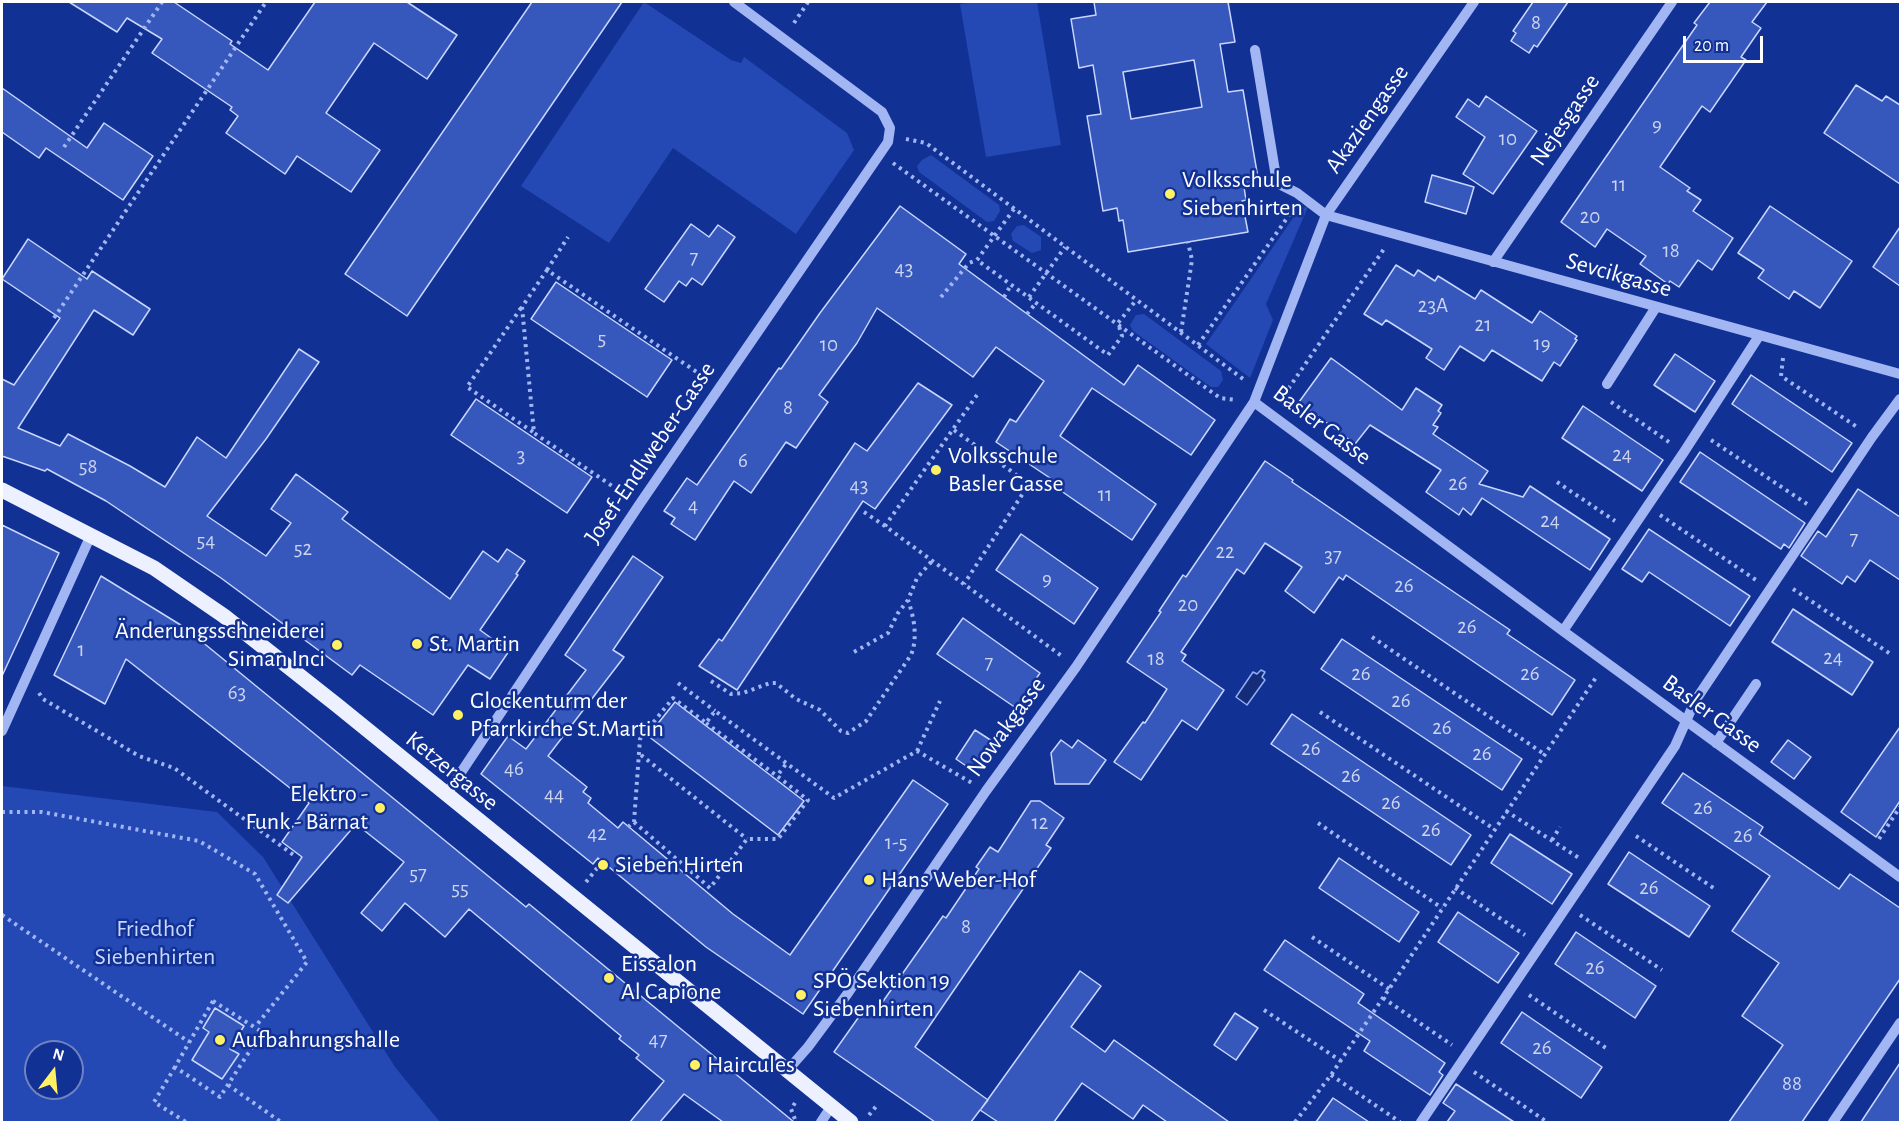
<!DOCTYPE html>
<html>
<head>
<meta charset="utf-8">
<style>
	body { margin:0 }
	#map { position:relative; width:1902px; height:1124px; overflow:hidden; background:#123195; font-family:"Alegreya Sans",sans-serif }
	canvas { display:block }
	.frame { position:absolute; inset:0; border:3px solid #fff; pointer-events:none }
	.north { position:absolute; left:24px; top:1040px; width:60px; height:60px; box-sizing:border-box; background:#123195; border:2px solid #7183bf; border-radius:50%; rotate:16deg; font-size:16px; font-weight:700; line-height:24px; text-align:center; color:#fff }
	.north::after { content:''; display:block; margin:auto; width:21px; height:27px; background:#fff163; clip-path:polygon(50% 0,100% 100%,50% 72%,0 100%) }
	.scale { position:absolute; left:1683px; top:36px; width:80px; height:27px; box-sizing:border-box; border:3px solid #fff; border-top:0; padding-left:8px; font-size:18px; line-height:21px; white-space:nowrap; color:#fff; -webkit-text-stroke:4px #123195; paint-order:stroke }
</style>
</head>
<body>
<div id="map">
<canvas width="1902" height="1124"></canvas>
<div class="frame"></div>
<div class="north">N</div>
<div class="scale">20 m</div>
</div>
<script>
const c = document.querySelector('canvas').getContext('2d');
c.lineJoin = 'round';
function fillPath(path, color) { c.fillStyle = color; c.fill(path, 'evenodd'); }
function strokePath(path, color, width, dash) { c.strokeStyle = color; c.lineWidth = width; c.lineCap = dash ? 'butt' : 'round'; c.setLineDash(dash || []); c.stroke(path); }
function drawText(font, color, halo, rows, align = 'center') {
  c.font = font + ' "Alegreya Sans",sans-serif'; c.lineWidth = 5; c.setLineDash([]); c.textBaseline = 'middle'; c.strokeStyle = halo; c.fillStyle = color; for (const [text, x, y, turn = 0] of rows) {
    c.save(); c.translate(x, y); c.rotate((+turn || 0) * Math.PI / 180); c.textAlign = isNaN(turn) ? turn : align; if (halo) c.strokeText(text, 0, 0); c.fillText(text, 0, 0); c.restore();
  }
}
fillPath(new Path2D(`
	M644,2L731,60L741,63L744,57L847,133L854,150L796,234L673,148L609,243L521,186Z
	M974,2H1037L1061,145L986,157L960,4Z
	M931,155L999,205L1000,211L994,221L987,222L919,172L917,166L922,160Z
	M1308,207L1266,304L1273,320L1250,378L1206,344L1300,208Z
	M1024,225L1041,237V250L1032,253L1013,241L1011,234L1017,226Z
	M1144,314L1221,371L1223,380L1218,387H1211L1133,331L1130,325L1136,315Z
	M2,786L217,812L263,857L395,1067L440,1122H2ZM36,1052H72V1088H36Z`), '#2448b4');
const water = new Path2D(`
	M1261,670L1265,672L1262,677L1265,680L1247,705L1236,697L1253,672L1257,674Z`);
fillPath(water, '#152c79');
strokePath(water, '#93adf6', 1.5);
const building = new Path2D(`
	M69,2H174L232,41L230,44L268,70L315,2H407L457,35L427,79L374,43L326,113L380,150L351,192L297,156L285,174L226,133L238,116L230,110L232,107L152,53L162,39L127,18L117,32Z
	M532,2H622L407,316L345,274Z
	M1094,2H1228L1235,42L1220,44L1228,92L1243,90L1259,184L1244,187L1246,200L1242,201L1248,232L1128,252L1123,220L1119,221L1117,208L1103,211L1087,116L1101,114L1093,65L1079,68L1071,19L1096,15ZM1194,60L1202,107L1131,119L1123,72Z
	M1533,2H1568L1537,47L1534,45L1529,53L1511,41L1516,33L1513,31Z
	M1710,2H1767L1752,22L1761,28L1741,57L1746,60L1710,112L1702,106L1660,167L1690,188L1687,191L1701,200L1693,211L1733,238L1712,270L1698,260L1679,287L1670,281L1668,284L1640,264L1646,256L1607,229L1595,247L1561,222L1697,25L1694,23Z
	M1856,85L1882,101L1886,96L1900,105V184L1824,133Z
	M2,88L87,148L104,123L153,156L123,200L46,148L39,158L2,132Z
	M1486,96L1537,131L1493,194L1463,174L1485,137L1456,117L1468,99L1479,107Z
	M1432,175L1474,187L1466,214L1425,202Z
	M900,206L966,254L959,264L1124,385L1138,365L1215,420L1191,455L1092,388L1060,436L1156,504L1132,540L1054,486L1056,482L996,442L1010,419L1016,422L1044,381L996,347L973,377L877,308L857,343L819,395L828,402L796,448L786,442L751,493L734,481L695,540L671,524L675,518L664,511L687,478L697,485L779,368L781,369L820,313Z
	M1770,206L1852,261L1820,308L1794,291L1789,299L1758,278L1764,270L1738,253Z
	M691,224L709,237L718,225L735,237L702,285L692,278L686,286L679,281L664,302L645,289Z
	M1900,227V286L1873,267Z
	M28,239L87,279L92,271L150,309L133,335L94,310L18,428L60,446L68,434L130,466L165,487L197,437L226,458L299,349L319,362L266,439L207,516L266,556L291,523L271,509L296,474L348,512L342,519L450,599L483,551L498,562L507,549L525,561L516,574L518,575L480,630L509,651L490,679L468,665L433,715L360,665L352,675L221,578L106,501L47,469L45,471L2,456V379L14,385L60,318L2,279Z
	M1396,265L1414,276L1418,270L1435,281L1438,276L1475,299L1481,290L1532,323L1540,311L1577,336L1575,339L1577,340L1560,366L1554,362L1542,381L1492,350L1484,361L1460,346L1444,370L1426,358L1432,349L1386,320L1382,325L1364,314Z
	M556,282L672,360L647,397L531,319Z
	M1675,354L1715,381L1695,412L1654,385Z
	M1331,358L1402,410L1416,388L1442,405L1438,411L1441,413L1433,425L1438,427L1433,434L1488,471L1479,484L1523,497L1530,486L1610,539L1590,570L1482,498L1471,515L1463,508L1459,515L1426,492L1441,470L1370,425L1355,444L1299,402Z
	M1751,375L1852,443L1832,472L1732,404Z
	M918,383L952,405L875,509L863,501L737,690L699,666L719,639L722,641L855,443L867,451Z
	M476,399L592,477L567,513L451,435Z
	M1583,406L1663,460L1642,491L1562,438Z
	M1700,452L1805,523L1789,548L1784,544L1781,549L1680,482Z
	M1265,461L1293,480L1292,482L1371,536L1510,630L1507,634L1575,680L1552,715L1346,575L1343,580L1339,577L1314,613L1285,591L1302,567L1265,543L1244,574L1237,569L1181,652L1186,655L1182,661L1224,690L1197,730L1182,720L1141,780L1114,762L1143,722L1145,723L1167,689L1127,662L1161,612L1159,611L1183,575L1186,577Z
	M1858,489L1900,517V580L1870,560L1855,582L1847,576L1842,584L1801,556L1818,531L1826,537Z
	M2,525L59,553L2,676Z
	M1649,529L1750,596L1730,626L1649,572L1642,582L1622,569Z
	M1021,534L1098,588L1074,624L996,570Z
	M633,556L663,577L613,650L624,657L548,756L587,787L583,792L591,798L588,803L618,828L623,822L733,914L790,955L913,780L948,804L803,1014L706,947L598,858L593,864L481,774L508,736L526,749L586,670L565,655Z
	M101,576L184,627L526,907L529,904L794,1122H723L684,1094L660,1122H630L664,1081L636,1058L639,1055L619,1039L621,1036L469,909L445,937L405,903L382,931L361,913L404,862L356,824L288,903L277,895L302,857L282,842L309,803L126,659L105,704L54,675Z
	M1793,609L1873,662L1852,695L1772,642Z
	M963,618L1040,673L1016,708L937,654Z
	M1342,639L1522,759L1502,790L1321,669Z
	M675,702L804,801L778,835L648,736Z
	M1292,714L1471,835L1451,865L1271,744Z
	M1900,727V801L1876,837L1841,812Z
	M975,730L992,741L972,770L956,759Z
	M1061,740L1072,748L1078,740L1106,760L1089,784H1055L1051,753Z
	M1788,740L1811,757L1794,779L1771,762Z
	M1683,773L1763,827L1759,834L1839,889L1850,874L1900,908V979L1802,1122H1729L1783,1045L1742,1016L1779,963L1732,931L1770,876L1662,803Z
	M1031,801H1040L1064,818L1046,845L1051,848L915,1047L988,1100L981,1109L1080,971L1101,986L1071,1027L1105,1052L1114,1040L1229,1122H1167L1143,1105L1133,1119L1082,1083L1054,1122H998L980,1110L971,1122H935L834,1052L863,1011L872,1017L943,916L946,918L979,869L976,867L990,847L998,852Z
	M1510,834L1572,874L1552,904L1491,863Z
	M1629,852L1710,906L1689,937L1608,884Z
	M1339,858L1419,912L1399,942L1319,888Z
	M1458,912L1519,953L1498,983L1438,942Z
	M1576,932L1656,986L1635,1018L1555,964Z
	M1285,940L1364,994L1358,1003L1445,1063L1439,1072L1443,1075L1430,1095L1364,1051L1370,1041L1264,970Z
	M215,1008L244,1026L230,1049L239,1054L222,1079L192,1060L209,1032L203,1028Z
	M1522,1012L1602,1067L1581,1098L1501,1043Z
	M1235,1013L1258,1028L1236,1060L1214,1045Z
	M1900,1063V1122H1861Z
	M1456,1084L1514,1122H1447L1455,1111L1443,1103Z
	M1333,1098L1369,1122H1316Z`);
fillPath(building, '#3657bc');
strokePath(building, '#c9d6fd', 1.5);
strokePath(new Path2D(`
	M794,23L808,2
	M906,139L926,143L1243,379
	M64,147L162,2
	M893,163L1220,398L1236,400
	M1014,209L977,260L1108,355L1122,336L1118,323L1137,299
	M547,270L568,237
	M941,297L969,263L977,260
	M1004,297L1011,285
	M1029,297L1065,247
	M521,308L467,387L533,432
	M1027,314L1036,303
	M54,318L266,2
	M1181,332L1192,260L1188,242
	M1198,345L1292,211
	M1783,358L1781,376L1857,427
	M977,395L885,526L1063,657
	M1280,401L1384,249
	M1611,402L1669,442
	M954,430L1029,484L964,584
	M1711,440L1807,504
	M1557,482L1615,521
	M624,494L534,433L522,307L547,270L704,377
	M864,512L885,526
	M1660,515L1756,580
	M1793,589L1892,655
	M1372,637L1544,754
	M854,652L888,633L898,613L908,600L917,578L932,561
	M711,681L731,694L743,693L770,683H776L796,699L820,710L841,731L848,733L866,721L911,655C918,638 914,617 908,600
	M678,683L715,711
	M39,693L43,699L139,756L174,768L295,856
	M1320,712L1494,829
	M706,723L777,776
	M917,751L940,701
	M641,755L747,839
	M1506,811L1579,858
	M2,812H42L199,841L255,874L307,962L255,1027
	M634,822L710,888L747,839H778L808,800L777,776L786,764
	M1318,823L1442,908
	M628,827L634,822L640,739L673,698L706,723L715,711L834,798L917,751L972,783
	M1636,836L1715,889
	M1879,839L1900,807
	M1552,840L1560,827
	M586,882L602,862
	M1455,888L1525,935
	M2,915L189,1042
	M1580,915L1662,970
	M1312,937L1389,989
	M1529,995L1606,1048
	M1383,998L1452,1045
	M213,1001L262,1032L220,1097L175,1067Z
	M1264,1010L1341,1061
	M175,1067L154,1102L186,1122
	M1474,1072L1547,1122
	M1331,1075L1400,1122
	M228,1085L281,1122
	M795,1103L791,1109L796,1122
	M869,1115L878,1104
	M1295,1122L1331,1075L1389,989L1597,676`), '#a1b6f3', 4, [3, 4.5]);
strokePath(new Path2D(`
	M1255,50L1277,183L1297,193L1326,215L1900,374
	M1493,262L1672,2
	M1607,384L1656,307
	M1254,402L1563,631L1900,877
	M1563,631L1684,452L1759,336
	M2,731L91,535
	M1716,743L1756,684
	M446,795L639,505L888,142L890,128L882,112L734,2
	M786,1072L808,1047L848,993L986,791L1076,667L1254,402L1326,215L1474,2
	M821,1122L831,1107
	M1421,1122L1675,746L1695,701L1872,437L1900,399
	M1833,1122L1900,1023`), '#a1b6f3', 10);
strokePath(new Path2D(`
	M2,490L154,568L224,616L338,706L851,1122`), '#edf0ff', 15);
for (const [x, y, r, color] of [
	[1170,194,6,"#fff163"],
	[936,470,6,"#fff163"],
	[417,644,6,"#fff163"],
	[337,645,6,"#fff163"],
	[458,715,6,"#fff163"],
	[380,808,6,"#fff163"],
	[603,865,6,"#fff163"],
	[869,880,6,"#fff163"],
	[609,978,6,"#fff163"],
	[801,995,6,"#fff163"],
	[220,1040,6,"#fff163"],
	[695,1065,6,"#fff163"]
]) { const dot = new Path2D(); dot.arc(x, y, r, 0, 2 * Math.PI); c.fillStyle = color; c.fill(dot); strokePath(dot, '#123195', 2); }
drawText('21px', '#cdd5ee', null, [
	["8",1536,23],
	["9",1657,125],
	["10",1508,139],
	["11",1619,185],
	["20",1590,217],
	["18",1671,251],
	["7",694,258],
	["43",904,269],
	["23A",1433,306],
	["21",1483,325],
	["5",602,339],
	["19",1542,344],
	["10",829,345],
	["8",788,408],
	["24",1622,455],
	["3",521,456],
	["6",743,461],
	["58",88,467],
	["26",1458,484],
	["43",859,486],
	["11",1105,495],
	["4",693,506],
	["24",1550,521],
	["7",1854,539],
	["54",206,541],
	["52",303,549],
	["22",1225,552],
	["37",1333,556],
	["9",1047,579],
	["26",1404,586],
	["20",1188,605],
	["26",1467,627],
	["1",81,650],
	["24",1833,658],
	["18",1156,659],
	["7",989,663],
	["26",1361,674],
	["26",1530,674],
	["63",237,693],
	["26",1401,701],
	["26",1442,728],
	["26",1311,749],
	["26",1482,754],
	["46",514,769],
	["26",1351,776],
	["44",554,795],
	["26",1391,803],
	["26",1703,808],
	["12",1040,823],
	["26",1431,830],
	["42",597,834],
	["26",1743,836],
	["1-5",896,843],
	["57",418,874],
	["26",1649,888],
	["55",460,889],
	["8",966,927],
	["26",1595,968],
	["47",658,1040],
	["26",1542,1048],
	["88",1792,1084]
]);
drawText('24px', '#fff', '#123195', [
	["Akaziengasse",1367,119,-55],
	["Nejesgasse",1565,120,-56],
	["Sevcikgasse",1619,275,16],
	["Basler Gasse",1322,425,37],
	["Josef-Endlweber-Gasse",650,453,-56],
	["Basler Gasse",1712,714,36],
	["Nowakgasse",1006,727,-54],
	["Ketzergasse",452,771,39]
]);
drawText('24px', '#fff', '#123195', [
	["Volksschule",1182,180],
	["Siebenhirten",1182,208],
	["Volksschule",948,456],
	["Basler Gasse",948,484],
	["Änderungsschneiderei",325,631,"right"],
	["Siman Inci",325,659,"right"],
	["St. Martin",429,644],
	["Glockenturm der",470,701],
	["Pfarrkirche St.Martin",470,729],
	["Elektro -",368,794,"right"],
	["Funk - Bärnat",368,822,"right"],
	["Sieben Hirten",615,865],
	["Hans Weber-Hof",881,880],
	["Eissalon",621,964],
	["Al Capione",621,992],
	["SPÖ Sektion 19",813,981],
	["Siebenhirten",813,1009],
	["Aufbahrungshalle",232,1040],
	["Haircules",707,1065]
], 'left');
drawText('24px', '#c9d6fd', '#123195', [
	["Friedhof",155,929],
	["Siebenhirten",155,957]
]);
</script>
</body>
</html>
